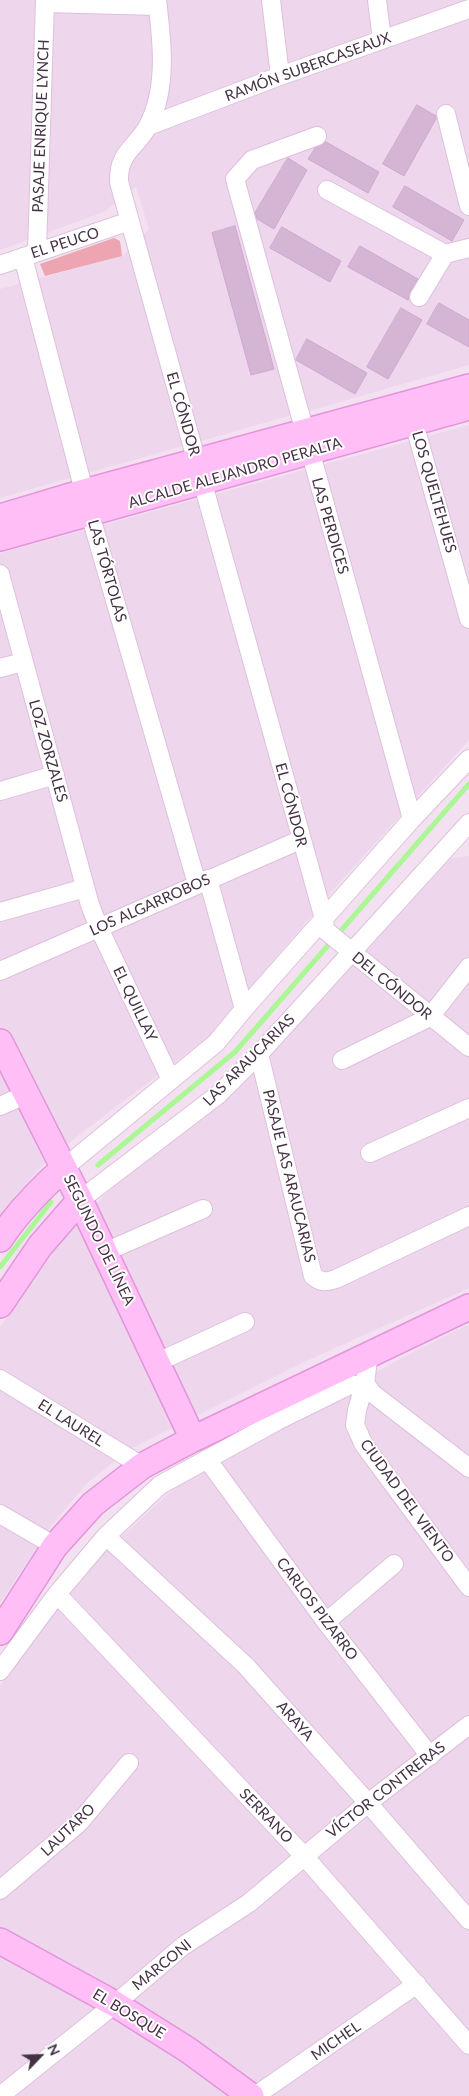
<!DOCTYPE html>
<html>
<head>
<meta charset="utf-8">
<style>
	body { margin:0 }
	#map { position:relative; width:469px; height:2096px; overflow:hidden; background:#f3e1f1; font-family:Lato,sans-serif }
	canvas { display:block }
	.north { position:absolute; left:15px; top:2031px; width:50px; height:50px; -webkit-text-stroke:4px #fff; paint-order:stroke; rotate:66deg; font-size:14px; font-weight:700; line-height:20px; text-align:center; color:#443244 }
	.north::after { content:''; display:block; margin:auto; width:18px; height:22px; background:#443244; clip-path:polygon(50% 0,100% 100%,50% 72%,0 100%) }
</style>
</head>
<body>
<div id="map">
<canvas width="469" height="2096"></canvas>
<div class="north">N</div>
</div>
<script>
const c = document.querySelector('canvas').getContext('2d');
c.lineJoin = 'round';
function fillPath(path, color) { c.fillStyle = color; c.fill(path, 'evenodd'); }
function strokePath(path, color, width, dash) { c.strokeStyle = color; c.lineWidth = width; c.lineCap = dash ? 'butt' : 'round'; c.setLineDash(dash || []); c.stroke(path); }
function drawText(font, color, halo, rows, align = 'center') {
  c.font = font + ' Lato,sans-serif'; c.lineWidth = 4; c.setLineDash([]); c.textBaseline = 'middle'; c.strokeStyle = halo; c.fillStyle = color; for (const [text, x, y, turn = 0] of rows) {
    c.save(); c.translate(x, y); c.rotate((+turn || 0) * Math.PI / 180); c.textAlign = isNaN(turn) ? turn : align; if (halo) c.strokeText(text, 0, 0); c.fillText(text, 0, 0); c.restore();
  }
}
fillPath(new Path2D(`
	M0,0H469V365L309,411L298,369L281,375L292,415L0,498V289L122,256L149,229L136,187L104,212L0,250Z
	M469,425V740L341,881L208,1037L75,1138L39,1169L15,1196L0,1218V553Z
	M469,856V1288L304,1362L132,1448L87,1483L51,1526L0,1603V1327L64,1236L127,1173L203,1119L269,1051L445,859Z
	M469,1324V2096H0V1686L71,1588L103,1554L199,1465L227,1453L411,1353Z`), '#eed6ed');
fillPath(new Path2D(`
	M114,238L120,241L122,256L45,276L40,264Z`), '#eca5b1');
strokePath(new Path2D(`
	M98,1165L235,1052L469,784
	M0,1267L51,1202`), '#abf796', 5);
const building = new Path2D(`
	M417,105L436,116V119L404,176L383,164Z
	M326,142L379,172L368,193L308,159L315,148Z
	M288,158L307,170L274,229L257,219L255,213Z
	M405,186L464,220L452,241L393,207Z
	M235,226L274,369L251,375L212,233Z
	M282,227L341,261L330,282L270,248Z
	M360,246L418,279L410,292L408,300L348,267Z
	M439,303L469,320V347L427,324Z
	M401,308L422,320L388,379L367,367Z
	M307,339L367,373L355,394L296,360Z`);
fillPath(building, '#d4b6d4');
strokePath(building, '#d0a8d1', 1);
const street = new Path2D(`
	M157,0C162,40 168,88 148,126C136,148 118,152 119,182L324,919L325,930L469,1047
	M271,0L280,76
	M377,0L382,40
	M45,3L158,6
	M446,114L469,206
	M148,126L280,76L469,9
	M317,136L252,160L235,179L412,819
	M327,190L445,254L469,248
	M37,252L45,0
	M23,257L90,514L197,884
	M0,265L130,221
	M419,297L445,254
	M414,423L469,619
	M0,574L90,905L99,928L171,1080
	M0,668L23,662
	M0,791L55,775
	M208,879L244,1009
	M0,912L85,888
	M0,971L300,840
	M259,1054L313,1276C321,1283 326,1282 336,1279L469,1216
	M342,1060L430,1017L469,967
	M0,1106L27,1094
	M370,1153L469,1108
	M64,1168L216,1043L244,1009L412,819L469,759
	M80,1200L219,1094L259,1054L469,823
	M105,1252L203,1209
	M369,1353L365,1383L357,1410L355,1425L364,1445L469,1587
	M158,1362L245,1322
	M0,1379L142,1466
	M365,1383L372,1393L469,1468
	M207,1459L326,1622L430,1756
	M0,1514L55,1546
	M106,1536L246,1666L368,1803L469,1920
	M57,1594L304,1856L469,2045
	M326,1622L394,1564
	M0,1671L57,1594L106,1536L160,1485L279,1420L348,1386L365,1383
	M0,1890L79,1823L129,1763
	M0,2096L115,2004L183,1946L249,1903L368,1803L469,1725
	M255,2096L417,1984`);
const secondary = new Path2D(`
	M0,517L84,492L469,387
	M0,538L469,407
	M0,1042L80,1200L193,1439
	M0,1239C18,1212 39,1190 64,1168
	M0,1305L40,1246L80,1200
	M0,1632L55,1546L93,1504L142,1466L193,1439L469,1307
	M0,1941L115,2004L188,2050L251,2096`);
strokePath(street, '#ddc0dc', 20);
strokePath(secondary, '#e494db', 28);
strokePath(street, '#fff', 18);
strokePath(secondary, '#ffbff6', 25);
drawText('15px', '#443244', '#fff', [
	["RAMÓN SUBERCASEAUX",308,67,-20],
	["PASAJE ENRIQUE LYNCH",41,126,-88],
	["EL PEUCO",65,243,-18],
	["EL CÓNDOR",183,414,74],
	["ALCALDE ALEJANDRO PERALTA",235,473,-16],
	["LOS QUELTEHUES",434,492,74],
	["LAS PERDICES",330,526,74],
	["LAS TÓRTOLAS",107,571,74],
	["LOZ ZORZALES",48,751,74],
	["EL CÓNDOR",291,805,75],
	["LOS ALGARROBOS",150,905,-24],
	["DEL CÓNDOR",392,986,39],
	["EL QUILLAY",135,1004,64],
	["LAS ARAUCARIAS",249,1060,-45],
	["PASAJE LAS ARAUCARIAS",289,1176,76],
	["SEGUNDO DE LÍNEA",99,1240,64],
	["EL LAUREL",71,1423,32],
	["CIUDAD DEL VIENTO",407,1501,54],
	["CARLOS PIZARRO",317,1609,53],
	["ARAYA",295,1721,48],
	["VÍCTOR CONTRERAS",386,1790,-38],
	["SERRANO",266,1816,46],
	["LAUTARO",68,1830,-44],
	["MARCONI",162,1965,-39],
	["EL BOSQUE",129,2014,31],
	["MICHEL",336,2041,-35]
]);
</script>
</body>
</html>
